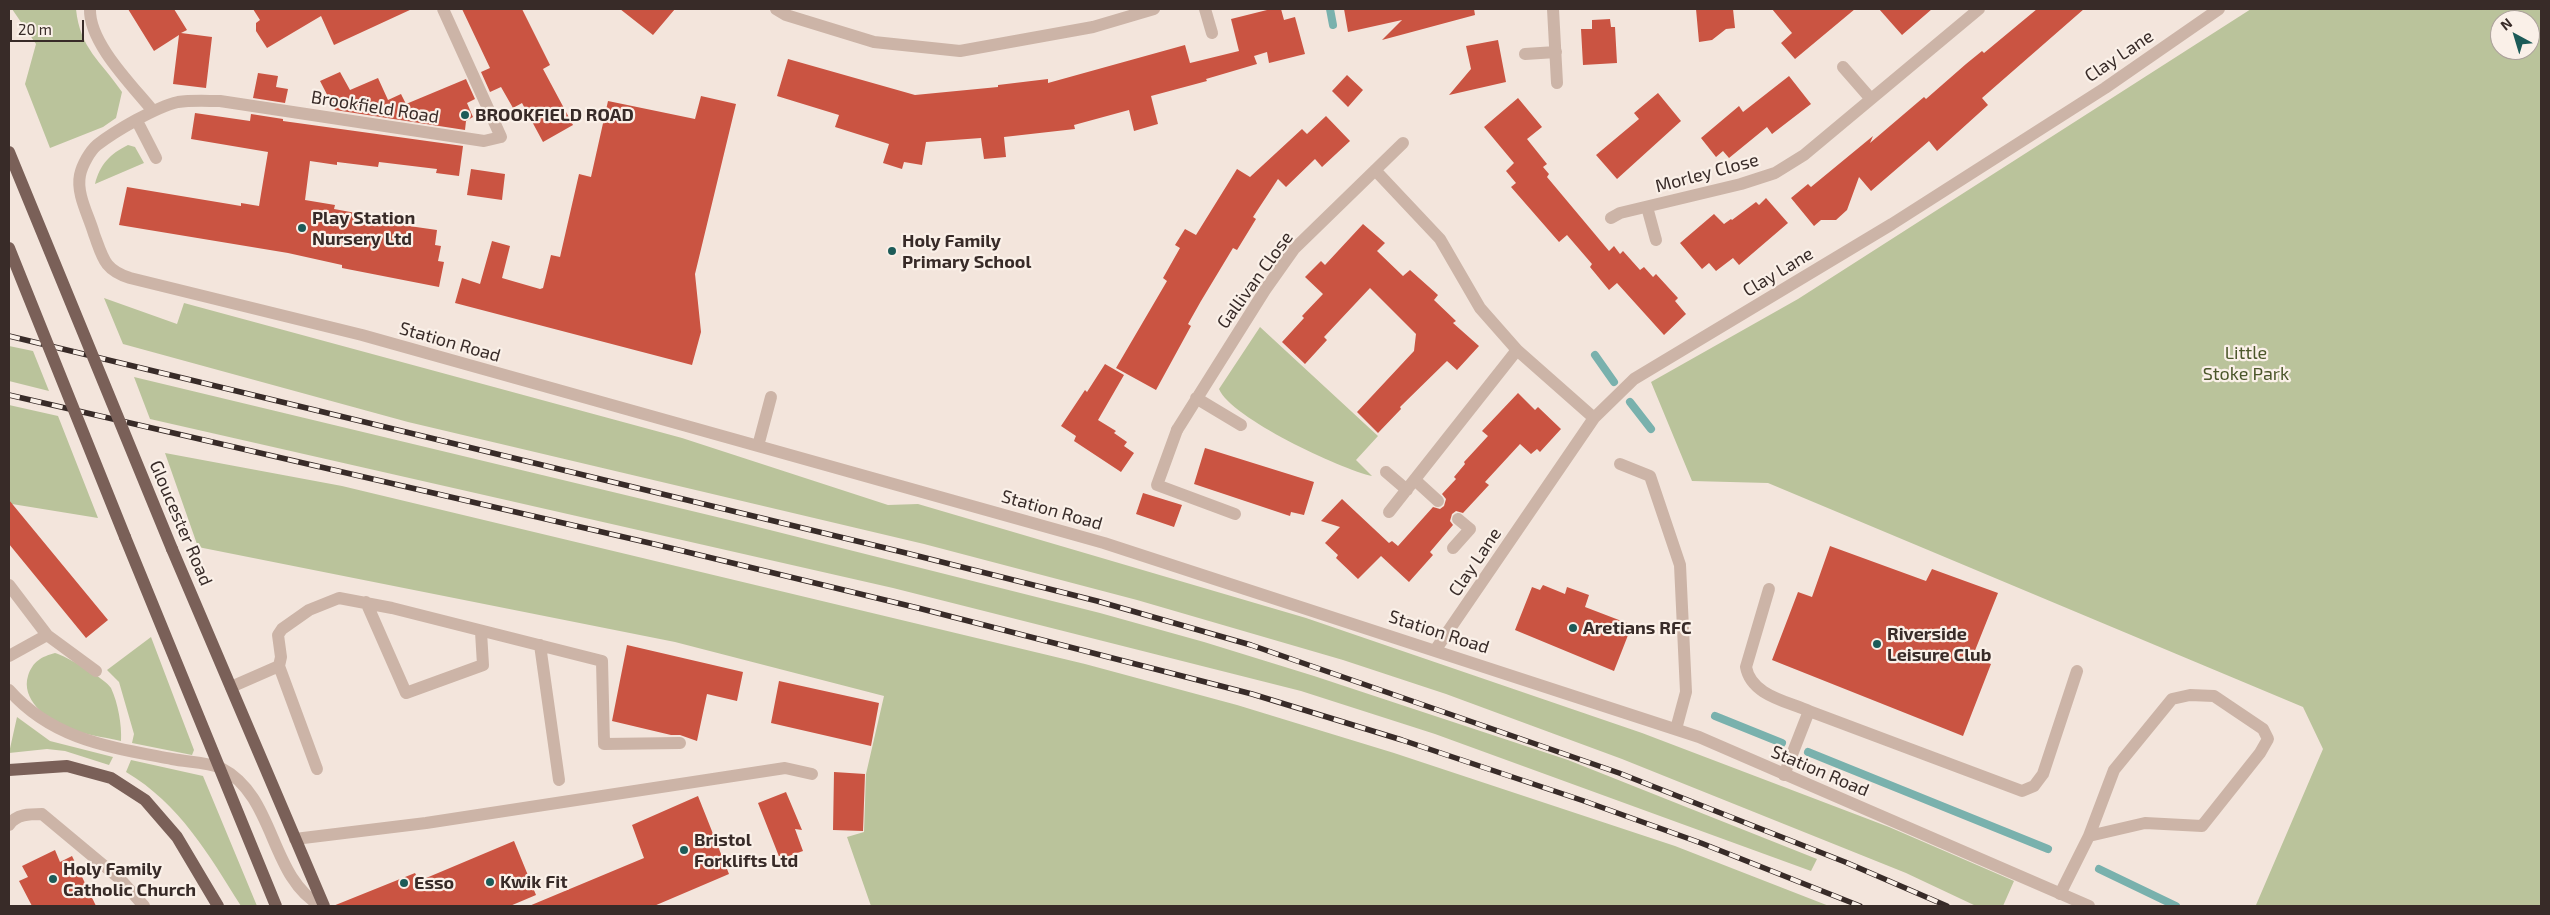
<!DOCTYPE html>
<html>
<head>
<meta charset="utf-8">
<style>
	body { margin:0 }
	#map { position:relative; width:2550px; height:915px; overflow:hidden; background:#f3e5dc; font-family:"Exo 2",sans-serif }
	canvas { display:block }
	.frame { position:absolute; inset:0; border:10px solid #382b28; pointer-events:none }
	.north { position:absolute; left:2490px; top:10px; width:50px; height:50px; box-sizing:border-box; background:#faf0e8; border:1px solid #aca19b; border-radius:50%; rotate:321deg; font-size:14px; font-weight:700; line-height:20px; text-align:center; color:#382b28 }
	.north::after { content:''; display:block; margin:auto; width:18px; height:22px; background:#1c5b58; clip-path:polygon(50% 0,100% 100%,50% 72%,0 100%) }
	.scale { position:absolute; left:10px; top:20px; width:74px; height:22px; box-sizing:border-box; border:2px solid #382b28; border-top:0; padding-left:6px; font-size:15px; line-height:18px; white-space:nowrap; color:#382b28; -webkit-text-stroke:4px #faf0e8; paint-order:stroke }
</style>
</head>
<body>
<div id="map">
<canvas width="2550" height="915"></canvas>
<div class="frame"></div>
<div class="north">N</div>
<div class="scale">20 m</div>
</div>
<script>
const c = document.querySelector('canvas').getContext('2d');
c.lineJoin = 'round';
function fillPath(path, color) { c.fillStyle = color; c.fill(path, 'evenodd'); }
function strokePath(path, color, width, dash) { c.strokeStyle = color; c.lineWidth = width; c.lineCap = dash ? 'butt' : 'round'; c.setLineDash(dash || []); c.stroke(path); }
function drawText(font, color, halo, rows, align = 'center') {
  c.font = font + ' "Exo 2",sans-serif'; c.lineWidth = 4.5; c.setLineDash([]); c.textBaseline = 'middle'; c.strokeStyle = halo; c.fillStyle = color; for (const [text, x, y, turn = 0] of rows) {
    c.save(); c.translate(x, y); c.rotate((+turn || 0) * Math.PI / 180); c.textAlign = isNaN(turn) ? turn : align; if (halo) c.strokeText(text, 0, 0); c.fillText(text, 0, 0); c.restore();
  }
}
fillPath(new Path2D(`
	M12,9H76C80,49 101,61 122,92L116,118L103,127L50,148L25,84L36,44Z
	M2251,9H2541V906H2258L2256,905L2323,749L2303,707L1768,483L1692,481L1651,382L1798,299ZM2500,20H2530V50H2500Z
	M128,145L135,147L144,163L95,184C100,164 110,154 128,145Z
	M104,298L177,324L184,303L682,438L888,505L918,504L1306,618L1642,733L1889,827L2014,881L2003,906H1976L1906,873L1622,759L1446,694L1343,660L1137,600L924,544L408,422L123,344Z
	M1260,327L1378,436L1356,460L1372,476C1340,469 1231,418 1219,389Z
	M9,346L33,351L49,391L9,381Z
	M134,377L746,524L1100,613L1204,642L1314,676L1568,760L1817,859L1811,871L1435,734L1301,691L893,588L150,419Z
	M9,405L58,416L98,518L12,504L9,506Z
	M165,453L342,486L1085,664L1237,705L1394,753L1675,846L1829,906H871L847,837L864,832L866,774L884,696L675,642L198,547Z
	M151,637L194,750L192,755L132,743L134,734L119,682L107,670Z
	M55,653C66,656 106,679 111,688C118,703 122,725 121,741C103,737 81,734 65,727C45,719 21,698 28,676C33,661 41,657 55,653Z
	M17,717L50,741L113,757L109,765L65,751L47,749L9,753Z
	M131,760L203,776L257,906H241C209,855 180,804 126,772Z`), '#bac39b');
strokePath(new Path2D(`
	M1330,9L1333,25
	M1595,355L1614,382
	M1630,402L1651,429
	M1715,716L1782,743
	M1808,752L2048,849
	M2099,869L2176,906`), '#79b1ad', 8);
fillPath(new Path2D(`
	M128,9H174L187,30L181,33L212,37L206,88L173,84L179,35L154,51Z
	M253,9H412L334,45L321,16L267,48L256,31V23L260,20Z
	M462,9H522L550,65L543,69L573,125L543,142L522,103L513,108L501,87L490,92L481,72L490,68Z
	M620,9H675L653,35Z
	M1271,9H1281L1284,20L1295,17L1305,54L1269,63L1267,52L1254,56L1257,64L1206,79L1207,81L1151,96L1158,124L1134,131L1129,110L1074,125L1075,129L1004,137L1006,157L984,159L981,138L926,142L922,165L904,162L902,169L883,163L889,144L835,127L839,115L777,96L788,59L915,95L998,87V85L1048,79V83L1185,45L1190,63L1239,51L1231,19Z
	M1344,9H1474L1475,15L1382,40L1402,20L1348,32Z
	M1696,9H1733L1735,28L1726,29L1712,40L1699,42Z
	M1772,9H1855L1795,59L1781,43L1792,33Z
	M1879,9H1932L1902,35Z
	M2037,9H2084L1982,98L1988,105L1937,151L1929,141L1871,191L1859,177L1847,210L1836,220H1821L1814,226L1791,198L1808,184L1811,187L1873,136L1870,143L1924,97L1926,99L1966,64L1982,51L1984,53Z
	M1610,19L1611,27H1615L1617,63L1583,65L1581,29H1592V20Z
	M1498,40L1506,82L1449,95L1471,69L1466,46Z
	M340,72L350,90L378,78L388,100L401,94L406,104L466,79L475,99L467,103L473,117L466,121L465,130L335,110L320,81Z
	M258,73L278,76L276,87L288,89L285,103L253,98Z
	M1347,75L1363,90L1348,107L1332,91Z
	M1789,76L1811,104L1772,134L1767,127L1729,158L1723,151L1716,157L1701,138L1739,106L1743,112Z
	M1658,93L1681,121L1617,179L1596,155L1639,119L1634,113Z
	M701,96L736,104L695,274L701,332L692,365L455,303L462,278L480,284L492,241L510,246L502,278L540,289L543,288L551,255L560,257L579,174L591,177L608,101L695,119Z
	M1518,98L1542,127L1527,139L1547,164L1543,167L1549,174L1547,177L1609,251L1614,246L1620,254L1623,251L1640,270L1644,267L1653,277L1656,274L1678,298L1675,301L1686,314L1664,335L1617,283L1609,290L1590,267L1592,264L1567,235L1559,242L1511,187L1516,183L1506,171L1514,163L1484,127Z
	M195,113L250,121L251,114L283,119V121L463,146L459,176L436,173L437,169L379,162L378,167L337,162V165L310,161L305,200L335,205L334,209L389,219L388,223L437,230L435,245L441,246L438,261L444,262L439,287L342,268V265L288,253L119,225L127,187L241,206V203L259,206L268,152L191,139Z
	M1326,116L1350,141L1322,167L1315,159L1286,187L1278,179L1253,217L1256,219L1237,250L1233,248L1201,301L1188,324L1191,326L1156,390L1116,368L1167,281L1163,278L1180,248L1175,245L1185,229L1196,235L1237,169L1250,177L1302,129L1307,134Z
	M471,169L505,174L502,200L467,195Z
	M1766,198L1788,223L1739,265L1733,258L1716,271L1709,263L1702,269L1680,243L1714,214L1724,224L1731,219L1732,220L1756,202L1759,205Z
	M1363,224L1385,243L1377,251L1403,276L1410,270L1438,295L1434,300L1456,321L1453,323L1479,346L1457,370L1447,361L1400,407L1401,409L1378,433L1357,412L1414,351L1416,334L1370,288L1324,337L1327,340L1305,364L1282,342L1304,318L1302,316L1323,294L1305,277L1321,261L1325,265Z
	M1105,364L1124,375L1098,420L1116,431L1114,433L1127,442L1124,446L1134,453L1121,472L1074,441L1076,436L1061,426L1085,390L1087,392Z
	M1518,393L1535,410L1538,407L1561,429L1540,452L1537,449L1531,454L1520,444L1485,482L1489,485L1463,513L1456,511L1452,514L1450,521L1453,525L1430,552L1433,555L1409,582L1381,556L1358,579L1336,558L1338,555L1325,543L1340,527L1321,521L1342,499L1389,543L1392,541L1398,546L1433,507L1440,509L1444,506L1446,499L1442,494L1456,479L1454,477L1465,464L1464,462L1488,436L1482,431Z
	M1205,448L1314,482L1304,515L1291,512L1290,516L1194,484Z
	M1143,493L1182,505L1174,527L1136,514Z
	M9,500L108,620L86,638L9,544Z
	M1830,546L1926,581L1932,569L1998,593L1972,658L1991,664L1963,736L1772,660L1798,592L1812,597Z
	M1543,585L1565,594L1567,587L1589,595L1585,607L1632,625L1614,671L1515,630L1532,587L1540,590Z
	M627,645L743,672L737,701L707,694L697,741L680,735H671L612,721Z
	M779,681L879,703L871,746L771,723Z
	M834,772L865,774L863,831L833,830Z
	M786,792L802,830L795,829L803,851L780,859L758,803Z
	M698,796L729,874L654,906H529L644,858L632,825Z
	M514,841L536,895L510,906H333L415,873L419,881Z
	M55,850L60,862L72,856L96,906H32L19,881L28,877L22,866Z`), '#ca5442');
strokePath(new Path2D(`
	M1177,430L1157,485L1235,514
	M1620,464L1650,476L1680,565L1686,692L1676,729
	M1415,480L1438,501
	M1453,548L1470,529L1458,519
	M9,585L47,635L96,671
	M1769,589L1746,667C1751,695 1786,701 1809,711L1784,775
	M366,602L406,693L483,665L481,632
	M540,645L559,780
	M9,656L47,635
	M279,666L317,769
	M231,687L279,666L281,657L278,635L282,629L309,610L339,598L392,608L602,661L604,744L680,743
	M9,690C53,740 110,747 172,759C187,762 208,762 221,768C276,796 269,877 321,906
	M1809,711L2022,791L2034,786L2043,774L2077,671
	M9,825C16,814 30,814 42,814L120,879L144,906
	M295,839L426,823L785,768L812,774
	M2060,894L2089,836L2114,770L2172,699L2190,695L2214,696L2263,729L2268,739L2260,753L2202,826L2145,823L2089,836`), '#ccb4a7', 12);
strokePath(new Path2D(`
	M90,9C89,43 132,85 153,111
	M443,9L501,137L484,141L220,101C207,101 191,100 178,102C156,107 115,131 97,145C90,151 82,165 80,175C76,194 89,216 94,234C103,258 104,270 130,278L362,335L1104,543L1699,737L2089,906
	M776,9L786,15L874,42L960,51L1093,27L1154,9
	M1205,9L1212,33
	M1553,9L1557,83
	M1525,54L1556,52
	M1843,67L1871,99
	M137,121L156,158
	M1375,170L1440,239L1480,308L1517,350L1594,418
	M1647,207L1656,240
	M1611,218L1620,213L1741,184L1775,173L1804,155L1979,9
	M1196,398L1241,425
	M1177,430L1265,290L1294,249L1403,143
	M758,446L771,397
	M1386,472L1407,490
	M1389,512L1517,350
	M1436,649L1594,418L1634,379L1892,224L2105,88L2219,9`), '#ccb4a7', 12);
strokePath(new Path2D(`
	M125,537L276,906
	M172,549L324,906
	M9,770L67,766L111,778L145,800L177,837L218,906`), '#7a6058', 12);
const rail = new Path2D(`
	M9,336L902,552L1097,601L1251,645L1619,773L1845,862L1947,906
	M9,395L654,544L918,608L1252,694L1402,740L1584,801L1701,843L1860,906`);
strokePath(rail, '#382b28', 5.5);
strokePath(rail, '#faf0e8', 4, [11]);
strokePath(new Path2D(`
	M9,152L172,549
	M9,248L125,537`), '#7a6058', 12);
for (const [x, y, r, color] of [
	[465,115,5,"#1c5b58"],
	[302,228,5,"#1c5b58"],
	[892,251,5,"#1c5b58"],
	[1573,628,5,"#1c5b58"],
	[1877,644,5,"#1c5b58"],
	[684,850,5,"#1c5b58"],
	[53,879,5,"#1c5b58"],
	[490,882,5,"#1c5b58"],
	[404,883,5,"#1c5b58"]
]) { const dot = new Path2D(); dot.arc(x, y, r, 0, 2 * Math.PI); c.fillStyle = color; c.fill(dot); strokePath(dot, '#faf0e8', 2); }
drawText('18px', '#382b28', '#faf0e8', [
	["Clay Lane",2119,56,-34],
	["Brookfield Road",375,107,9],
	["Morley Close",1707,173,-15],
	["Clay Lane",1778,272,-31],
	["Gallivan Close",1255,280,-54],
	["Station Road",450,342,16],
	["Station Road",1052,510,16],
	["Gloucester Road",181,523,67],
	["Clay Lane",1475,562,-56],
	["Station Road",1439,632,18],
	["Station Road",1820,771,23]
]);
drawText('bold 18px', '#382b28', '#faf0e8', [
	["BROOKFIELD ROAD",475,115],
	["Play Station",312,218],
	["Nursery Ltd",312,239],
	["Holy Family",902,241],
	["Primary School",902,262],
	["Aretians RFC",1583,628],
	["Riverside",1887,634],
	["Leisure Club",1887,655],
	["Bristol",694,840],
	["Forklifts Ltd",694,861],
	["Holy Family",63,869],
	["Catholic Church",63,890],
	["Kwik Fit",500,882],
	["Esso",414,883]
], 'left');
drawText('18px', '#4c572b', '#faf0e8', [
	["Little",2246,353],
	["Stoke Park",2246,374]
]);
</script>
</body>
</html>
